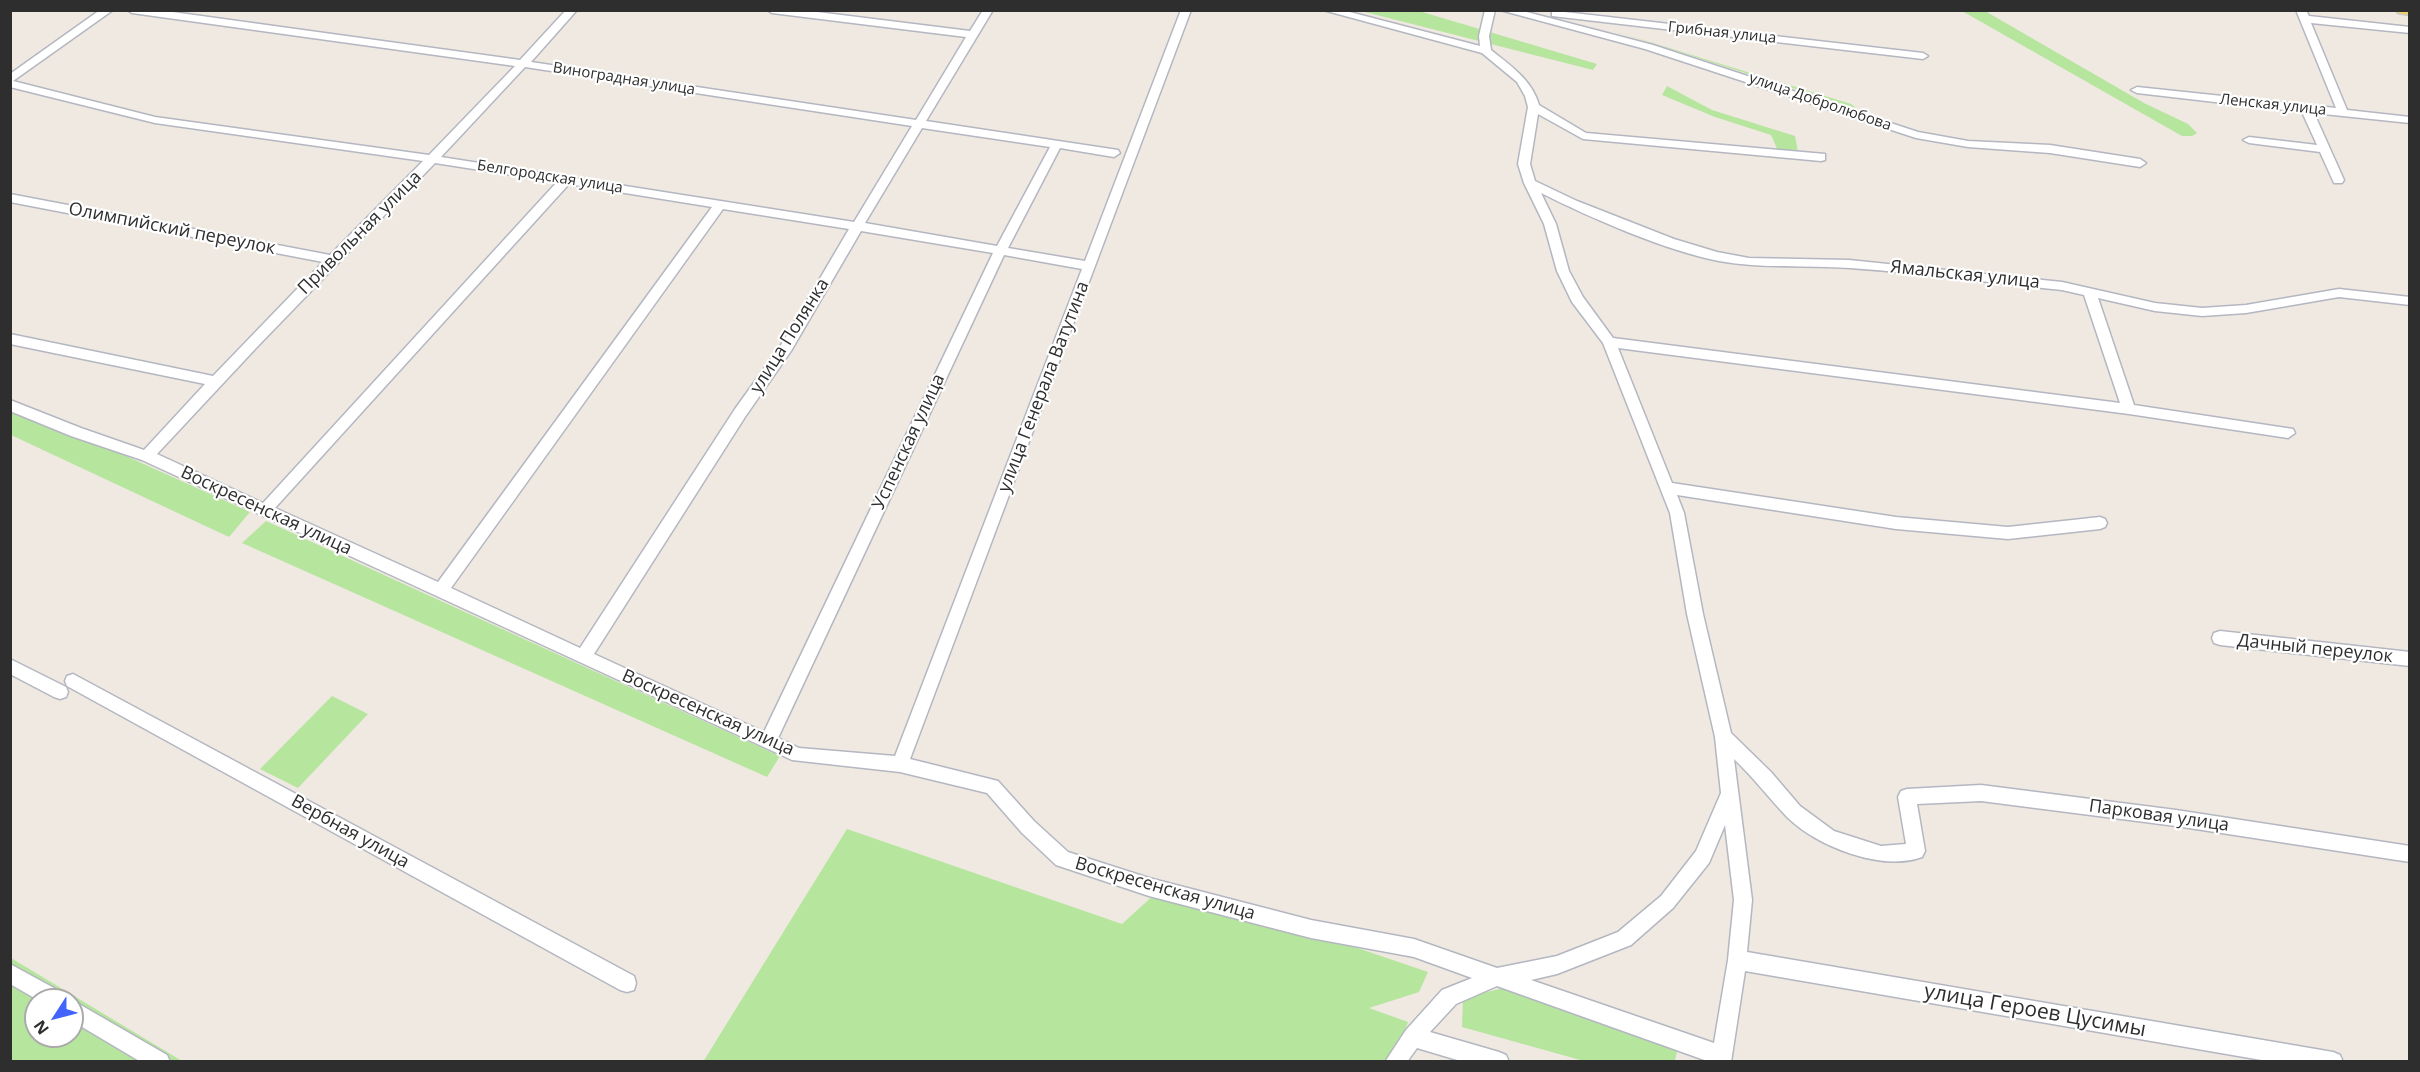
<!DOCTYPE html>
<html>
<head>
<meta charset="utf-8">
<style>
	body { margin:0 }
	#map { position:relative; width:2420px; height:1072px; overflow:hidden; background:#efe9e1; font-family:"Open Sans",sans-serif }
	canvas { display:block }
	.frame { position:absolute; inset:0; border:12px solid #2e2e2e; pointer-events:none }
	.north { position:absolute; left:24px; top:988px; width:60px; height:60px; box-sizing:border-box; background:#fff; border:2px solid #ababab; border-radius:50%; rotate:234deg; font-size:16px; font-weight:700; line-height:24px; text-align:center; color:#2e2e2e }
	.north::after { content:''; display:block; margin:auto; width:21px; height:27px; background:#4264fb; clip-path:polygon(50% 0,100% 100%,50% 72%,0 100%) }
</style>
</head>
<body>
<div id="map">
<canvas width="2420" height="1072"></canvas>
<div class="frame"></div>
<div class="north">N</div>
</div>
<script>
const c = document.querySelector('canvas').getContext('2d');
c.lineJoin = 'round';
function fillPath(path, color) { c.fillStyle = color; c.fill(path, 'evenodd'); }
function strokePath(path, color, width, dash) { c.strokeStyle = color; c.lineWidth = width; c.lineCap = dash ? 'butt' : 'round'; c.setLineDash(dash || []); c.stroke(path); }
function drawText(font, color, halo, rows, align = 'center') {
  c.font = font + ' "Open Sans",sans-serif'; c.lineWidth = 4.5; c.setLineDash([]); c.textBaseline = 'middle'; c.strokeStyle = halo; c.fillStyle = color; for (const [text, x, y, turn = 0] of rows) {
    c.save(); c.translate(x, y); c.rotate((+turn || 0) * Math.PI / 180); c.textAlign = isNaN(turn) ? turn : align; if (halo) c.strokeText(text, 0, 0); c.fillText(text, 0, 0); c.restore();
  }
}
fillPath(new Path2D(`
	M1361,11H1419L1597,64L1593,70Z
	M1962,11H1985L2144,103L2188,124L2197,133L2192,136H2182Z
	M1614,31L1851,104L1858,109Z
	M1667,86L1712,110L1795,136L1798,152L1779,153L1771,135L1715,117L1662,95Z
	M11,404L250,512L229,537L11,435Z
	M266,521L780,756L767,777L242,543Z
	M332,696L368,714L298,788L260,769Z
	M847,829L1122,924L1167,883L1428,972L1419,992L1369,1008L1408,1022L1394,1061L703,1062Z
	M11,958L182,1061H11ZM36,1000H72V1036H36Z
	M1507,987L1677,1051L1675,1061H1584L1462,1027L1463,998Z`), '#b6e59e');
const minor = new Path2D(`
	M100,10H113L13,81L155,117L429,155L515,66L132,13L127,10H158L520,60L566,10H577L531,62L916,120L966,37L772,13L767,10H801L970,31L983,10H993L926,121L1118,150L1120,153L1114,157L1060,148L1008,248L1085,261L1181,10H1191L910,759L998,781L1034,821L1068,852L1149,878L1311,920L1414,939L1497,968L1557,956L1618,932L1661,896L1696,851L1721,793L1715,737L1687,614L1670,513L1603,343L1572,302L1557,271L1544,224L1524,183L1518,164L1528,107L1525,96L1517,82L1482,53L1323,10H1342L1480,46L1479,36L1485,10H1495L1489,36L1491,50C1511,66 1532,80 1539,105L1586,133L1825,154V160L1821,161L1583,139L1538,114L1530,164L1535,181L1577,201L1674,239L1717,252L1749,258L1849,260L2062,282L2155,303L2202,308L2246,305L2339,289L2410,297V305L2339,297L2246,313L2202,316L2155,311L2098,298L2134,405L2293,429L2295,433L2288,438L2129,414L1618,348L1672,483L1896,517L2008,527L2100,517L2105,519L2107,523L2105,527L2100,529L2008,539L1896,529L1677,495L1684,513L1703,614L1731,733L1771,772L1800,806L1834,831L1881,846L1906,844L1898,797L1901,791L1907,789L1981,785L2176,810L2410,846V862L2176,826L1981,801L1917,804L1925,851L1922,857C1882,872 1816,846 1787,817C1769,798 1753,777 1734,759L1752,900L1747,952L2333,1052L2340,1055L2343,1062H2273L1745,971L1731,1062H1710L1497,986L1456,1004L1430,1032L1499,1052L1506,1055L1509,1062H1464L1417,1048L1407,1062H1385L1406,1030L1442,990L1472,978L1414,957L1311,938L1149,896L1056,865L1022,833L987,793L900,772L792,760L142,460L71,436L10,411V400L81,428L144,450L205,384L10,344V334L213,376L323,262L10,202V194L330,255L423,161L155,123L10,87V74ZM525,67L912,126L854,222L441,157ZM922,128L1050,147L997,246L865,223ZM435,163L557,182L263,503L157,454L257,347ZM569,184L712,207L438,582L275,508ZM1541,193C1591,218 1664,250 1719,261C1762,269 1806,265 1850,268C1921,273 1991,283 2062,290L2084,295L2120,403L1613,338L1583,297L1569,271L1556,224ZM723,209L849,229L781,345L735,409L580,648L451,588ZM861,231L993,253L764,732L594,654L745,417L791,351ZM1004,255L1082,269L895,756L799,748L778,738ZM1725,825L1734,900L1728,960L1714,1043L1531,980L1557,974L1631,945L1673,908L1709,863Z
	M1500,10H1519L1653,45L1918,132L1968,141L2050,145L2140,159L2146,163L2140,167L2050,153L1968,147L1916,138L1645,49Z
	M2296,10H2306L2309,16L2410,27V33L2311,23L2347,110L2410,117V123L2314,113L2344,180L2342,183H2334L2320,152L2249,143L2243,140L2249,137L2317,145L2302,112L2137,93L2131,90L2137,87L2336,108Z
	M1556,11L1923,53L1928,56L1923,59L1552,16V12Z
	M2220,631L2410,652V666L2220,645L2214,643L2212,638L2214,633Z
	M10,659L66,687L68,692L66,697L60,699L54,697L10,674Z
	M73,674L634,976L636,983L634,990L627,992L620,990L67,686L65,681L67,676Z
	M10,964L63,993L66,1000H38L10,984Z
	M72,1000L167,1055L170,1062H141L72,1021Z`);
const major = new Path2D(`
	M2396,10H2410V15L2398,13Z`);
strokePath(minor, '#b4b7c1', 3);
strokePath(major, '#c9c9c9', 3);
fillPath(minor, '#fff');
fillPath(major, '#f2d163');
drawText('15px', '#2e2e2e', '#fff', [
	["Грибная улица",1722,33,6],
	["Виноградная улица",624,79,9],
	["улица Добролюбова",1820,102,19],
	["Ленская улица",2273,105,6],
	["Белгородская улица",550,177,9]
]);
drawText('18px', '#2e2e2e', '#fff', [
	["Олимпийский переулок",172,229,11],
	["Привольная улица",360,233,-45],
	["Ямальская улица",1965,275,6],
	["улица Полянка",790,336,-58],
	["улица Генерала Ватутина",1044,387,-69],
	["Успенская улица",909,442,-65],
	["Воскресенская улица",266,511,25],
	["Дачный переулок",2315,649,6],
	["Воскресенская улица",708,713,24],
	["Парковая улица",2159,816,8],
	["Вербная улица",350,832,29],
	["Воскресенская улица",1165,889,16]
]);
drawText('21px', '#2e2e2e', '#fff', [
	["улица Героев Цусимы",2035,1011,10]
]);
</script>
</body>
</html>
